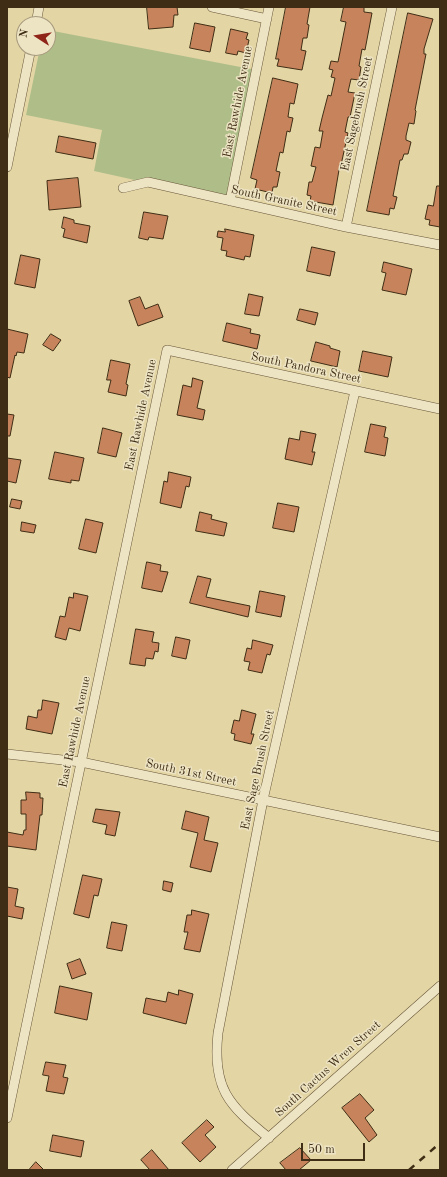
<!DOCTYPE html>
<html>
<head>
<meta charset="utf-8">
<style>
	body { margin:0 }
	#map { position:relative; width:447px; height:1177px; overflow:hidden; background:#e4d5a4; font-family:"Old Standard TT",serif }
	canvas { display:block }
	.frame { position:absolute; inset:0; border:8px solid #3f2d15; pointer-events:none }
	.north { position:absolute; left:16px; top:16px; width:40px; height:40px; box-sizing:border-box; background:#ede4c4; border:1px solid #a79b7e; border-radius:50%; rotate:282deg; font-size:11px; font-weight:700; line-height:16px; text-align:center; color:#3f2d15 }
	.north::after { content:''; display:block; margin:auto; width:14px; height:18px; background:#8f2418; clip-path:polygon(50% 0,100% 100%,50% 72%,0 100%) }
	.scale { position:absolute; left:301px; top:1143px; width:64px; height:18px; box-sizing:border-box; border:2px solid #3f2d15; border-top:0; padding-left:5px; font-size:12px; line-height:14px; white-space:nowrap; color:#3f2d15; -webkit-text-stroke:3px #ede4c4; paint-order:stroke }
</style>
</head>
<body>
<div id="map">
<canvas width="447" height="1177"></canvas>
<div class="frame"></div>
<div class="north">N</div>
<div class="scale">50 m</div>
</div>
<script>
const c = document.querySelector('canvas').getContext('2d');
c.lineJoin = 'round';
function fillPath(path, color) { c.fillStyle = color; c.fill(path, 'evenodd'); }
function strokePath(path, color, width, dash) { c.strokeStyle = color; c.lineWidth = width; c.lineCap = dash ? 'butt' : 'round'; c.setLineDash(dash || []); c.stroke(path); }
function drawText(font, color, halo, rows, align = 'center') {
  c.font = font + ' "Old Standard TT",serif'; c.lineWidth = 3; c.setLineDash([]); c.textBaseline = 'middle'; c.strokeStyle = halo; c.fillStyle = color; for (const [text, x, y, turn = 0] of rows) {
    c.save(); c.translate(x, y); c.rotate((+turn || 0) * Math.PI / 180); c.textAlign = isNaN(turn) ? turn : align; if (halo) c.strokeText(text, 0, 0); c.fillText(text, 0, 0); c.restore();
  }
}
fillPath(new Path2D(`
	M48,30L256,70L230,201L94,171L102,130L26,115L40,48H48Z`), '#afbe89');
const building = new Path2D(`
	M147,7H177L178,15H174L173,27L149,29Z
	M286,7H310L307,24L309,25L307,38H303L301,50L306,51L302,70L277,66L279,59H276Z
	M344,7H364V12L372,13L365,50L362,49L359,66L361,67L359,80L351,79L348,92L355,93L350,117H348L345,132L348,133L341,165L340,164L333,205L310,201L311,196L307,195L309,182H312L316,167L311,166L315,147L320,148L323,131H319L322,118L328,95L331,96L335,78L331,77L333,70L329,69L331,61L338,62L346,22L341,21Z
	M408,13L433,19L424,49V54H426L415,110L416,111L414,124L409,123L406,136V140L411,142L408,154H404L402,160H400L393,196L397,197L394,209L390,208L389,215L367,211Z
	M195,23L215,27L210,52L190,48Z
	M231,29L248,33L246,39L249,40L246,53L238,51L237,55L226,53Z
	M273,78L298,84L294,104L290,103L288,117L293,118L290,132L287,131L283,153L280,152L276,171L280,172L277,187H273L272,193L255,189L257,180L251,178Z
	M59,136L96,143L93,159L56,152Z
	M78,178L81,207L49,210L47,181Z
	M437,186H440V227L429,225L430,220L425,219L428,205L433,206Z
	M144,212L168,216L163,239L149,237L148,240L139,238Z
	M64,217L74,220V223L90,226L87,243L63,237L65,229L62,228Z
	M225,229L254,235L250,257L245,256L244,260L226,256L227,251L221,250L223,238L217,237L218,231L225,232Z
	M312,247L335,252L330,276L307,271Z
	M21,255L40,259L35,288L15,284Z
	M384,262L412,269L406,295L382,290L386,273L382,272Z
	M249,294L263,297L259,316L245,314Z
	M140,297L145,309L158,304L163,317L138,326L129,301Z
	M300,309L318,313L315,325L297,320Z
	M227,323L251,329L250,333L260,335L257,349L223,341Z
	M7,329L28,334L24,353L17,352L16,356L15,355L10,378L7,377Z
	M51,334L61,340L53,351L43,345Z
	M316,342L330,346V348L340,351L337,367L311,361Z
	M363,351L392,357L388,377L359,371Z
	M111,360L130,364L126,384L128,385L126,396L108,392L111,380H107Z
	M193,378L203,381L197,408L205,410L203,420L177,415L183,385L191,387Z
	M7,414L14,415L10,436H7Z
	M371,424L386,427L384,437L388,438L385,456L365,452Z
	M103,428L122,433L116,457L98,453Z
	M301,431L316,434L312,452H315L312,465L285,459L289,438L299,440Z
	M55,452L84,458L79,481L71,480V483L49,479Z
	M7,458L21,460L16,483L7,481Z
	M169,472L191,477L189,487L186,486L181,508L160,503L164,481L167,482Z
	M12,499L22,501L20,509L10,507Z
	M278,503L299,507L294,532L273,528Z
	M200,512L212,515L211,519L227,523L224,536L196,531Z
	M86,519L103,523L96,553L79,549Z
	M22,522L36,525L34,533L21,531Z
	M147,562L161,565L160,571L168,572L162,592L142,588Z
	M198,576L211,579L206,597L250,606L248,617L190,603Z
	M260,591L285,596L281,617L256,612Z
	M74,593L88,596L80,631L69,628L66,640L55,637L60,616L65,617L69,597L73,598Z
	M136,629L154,632L152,642L159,643L158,652L155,651L153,659L146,658L145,666L130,664Z
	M176,637L190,640L186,659L172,656Z
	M253,640L273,645L270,655L267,654L262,673L248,670L250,662L244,661L247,648L251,649Z
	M43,700L59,703L52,734L26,729L28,716L37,718L38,710H41Z
	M242,710L256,714L251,734H254L251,744L234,740L235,734L231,733L234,720L239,721Z
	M26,792L40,793V798H43L42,815H40L36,850L7,846V832L23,835L24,830H26V814H21V800H26Z
	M96,809L120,812L115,836L105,834L107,825L93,822Z
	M186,811L209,817L204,840L218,843L211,872L190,867L198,833L182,829Z
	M83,875L102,879L98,896L94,895L89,918L74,914Z
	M164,881L173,883L171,892L163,890Z
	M7,887L18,889L15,906L24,908L22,919L7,916Z
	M192,910L209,914L200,952L184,949L188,932H184L187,915H191Z
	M112,922L127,925L122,951L107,948Z
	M80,959L86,974L72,979L67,964Z
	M60,986L92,993L87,1020L55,1013Z
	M179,990L193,994L186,1024L143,1013L146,998L166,1002L168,992L178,995Z
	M46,1062L66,1065L63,1077L68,1078L64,1094L46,1091L49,1076L43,1075Z
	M360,1094L374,1110L365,1118L377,1135L369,1142L342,1108Z
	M207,1120L214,1127L205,1135L216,1147L200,1162L182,1143Z
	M53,1135L84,1141L81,1157L50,1151Z
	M300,1148L311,1160L299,1170H286L280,1163Z
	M152,1150L169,1170H150L141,1160Z
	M36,1162L44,1170H29Z`);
fillPath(building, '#c7835b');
strokePath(building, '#3f2d15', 1);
const minor = new Path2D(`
	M212,7L267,19
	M36,24L39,7
	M7,167L31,48
	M123,188L148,182L346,227L440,245
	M230,201L269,7
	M346,227L392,7
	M7,754L81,762L440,837
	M7,1118L167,350L440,409
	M269,1138C228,1105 212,1088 218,1033L263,800L355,391
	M232,1170L440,986`);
strokePath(minor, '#685739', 10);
strokePath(minor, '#ede4c4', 9);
strokePath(new Path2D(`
	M409,1170L440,1143`), '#3f2d15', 2.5, [7, 7]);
drawText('12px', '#3f2d15', '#ede4c4', [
	["East Rawhide Avenue",238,102,-79],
	["East Sagebrush Street",357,114,-78],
	["South Granite Street",284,201,12],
	["South Pandora Street",306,368,12],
	["East Rawhide Avenue",141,415,-78],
	["East Rawhide Avenue",75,732,-78],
	["East Sage Brush Street",258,770,-78],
	["South 31st Street",191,773,12],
	["South Cactus Wren Street",328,1069,-42]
]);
</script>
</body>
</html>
